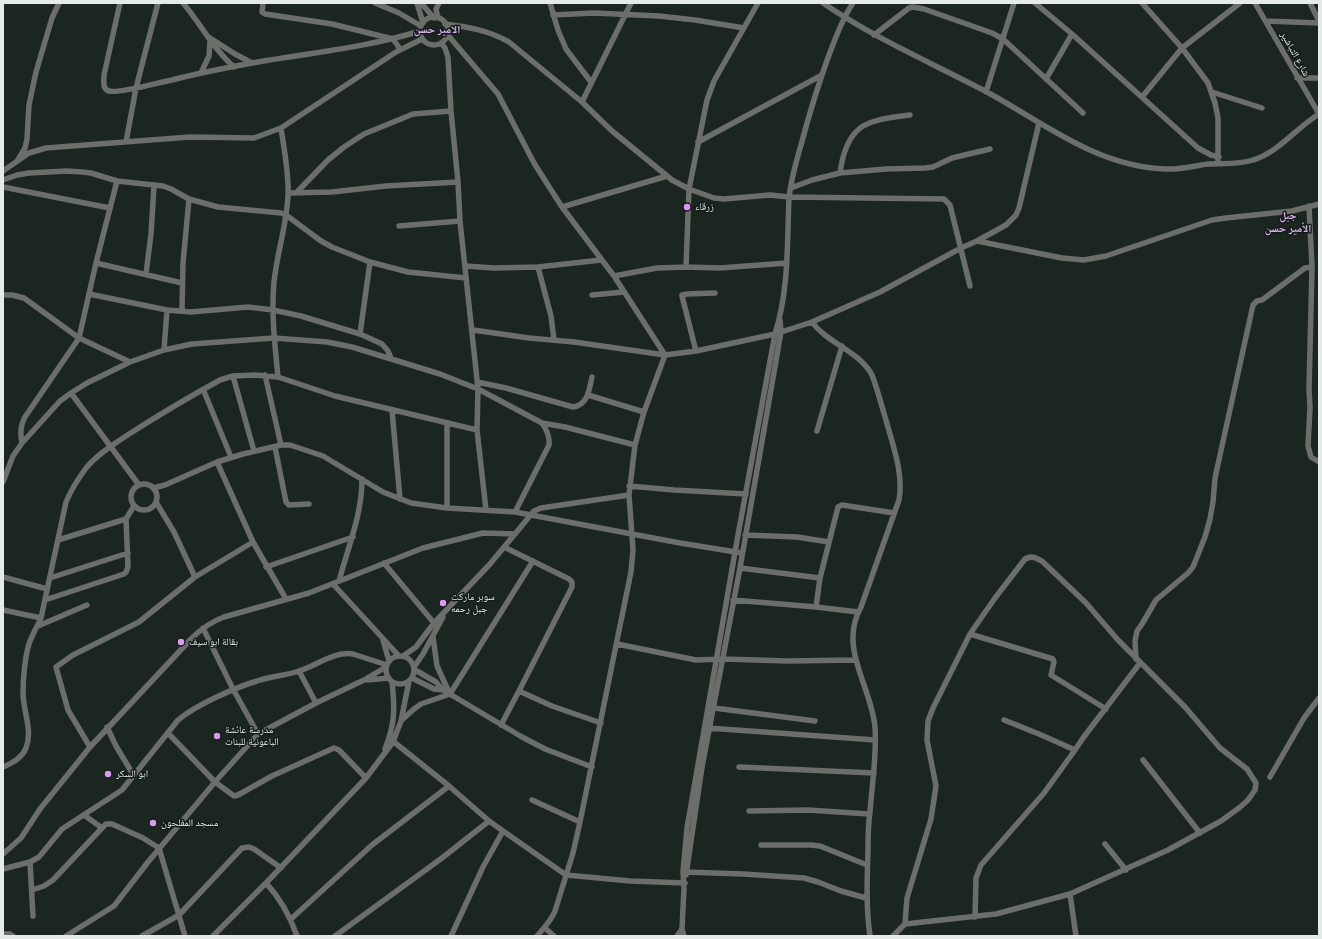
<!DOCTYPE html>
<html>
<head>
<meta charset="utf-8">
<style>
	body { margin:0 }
	#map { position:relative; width:1322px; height:939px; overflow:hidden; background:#1c2621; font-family:Figtree,sans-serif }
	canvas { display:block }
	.frame { position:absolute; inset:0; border:4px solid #e5ece8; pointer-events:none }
</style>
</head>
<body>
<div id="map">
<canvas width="1322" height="939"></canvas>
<div class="frame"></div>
</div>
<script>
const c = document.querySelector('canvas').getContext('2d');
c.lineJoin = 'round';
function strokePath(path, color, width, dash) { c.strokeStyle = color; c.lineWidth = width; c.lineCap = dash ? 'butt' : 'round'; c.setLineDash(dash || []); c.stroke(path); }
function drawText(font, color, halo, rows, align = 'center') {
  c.font = font + ' Figtree,"Noto Naskh Arabic",sans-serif'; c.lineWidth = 3; c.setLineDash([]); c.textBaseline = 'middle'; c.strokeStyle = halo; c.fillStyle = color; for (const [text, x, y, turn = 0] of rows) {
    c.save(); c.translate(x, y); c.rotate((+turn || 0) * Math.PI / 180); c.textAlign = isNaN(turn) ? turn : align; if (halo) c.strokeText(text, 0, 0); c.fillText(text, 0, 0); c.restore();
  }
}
strokePath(new Path2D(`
	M120,3L104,75C104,81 102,89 109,91C119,94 160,82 172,80C199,73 225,68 252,63C309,53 365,48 420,31
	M183,3C201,24 213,49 234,67
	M263,3L262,12L265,14L332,24L393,39L400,49
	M375,3L399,13L421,26
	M417,3L423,23
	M421,3L434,18
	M550,3L558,30L566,49L591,82
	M823,3C874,38 930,62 985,91C1043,122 1096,167 1166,169C1180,170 1193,166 1208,164C1222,163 1238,165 1253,160C1279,152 1296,128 1319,114
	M1035,3L1072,34L1198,148L1211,155L1219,157
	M1142,3L1182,48L1208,83L1215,103L1218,118V160
	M1255,3L1319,114
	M1310,3L1319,21
	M553,15L594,13L659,16L695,20L744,28
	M420 31a14 14 0 1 1 28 0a14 14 0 1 1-28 0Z
	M438,18L436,9L439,3
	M1266,21L1319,23
	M445,24C468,27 488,30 509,42L582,102L612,131L672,180L689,189L714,198L724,199L770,195L789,197L944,199L950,205L970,286
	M447,34L498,94L534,163L546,182L562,207L614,276L665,355
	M874,35L909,8L913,7L924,9L992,33L1003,39L1083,113
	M210,38L235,54L252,63
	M441,43L445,48L448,57L451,111L458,182L460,221L478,389L477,430L486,510
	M201,73L209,56L210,41
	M1297,78H1319
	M1046,79L1072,34
	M986,92L1014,3
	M1212,92L1262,108
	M1142,97L1182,48L1240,3
	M582,102L631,3
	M126,142L136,88L158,3
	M698,142L822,75
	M18,160L25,148L27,139L29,105L36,72L52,18L59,3
	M3,171L29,153L46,148L190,137L254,138L281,128L396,52L422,39
	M840,173C842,158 847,139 859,129C870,119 896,117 910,115
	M3,180L17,175L29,173L67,171L82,172L91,173L117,181L163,186L171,189L189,199L218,207L281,213L286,215L321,241L332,247L370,262L408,272L466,278
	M3,187L110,208
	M791,188L812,180L840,173L886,169L925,168L933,167L952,158L990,149
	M297,192L328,160L344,147L364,134L413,114L451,111
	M288,193L332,192L386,186L458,182
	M1309,206L1312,267
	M562,207L667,176
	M399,226L460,221
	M977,241L1062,258L1084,260L1106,256L1212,220L1226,218L1292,211L1319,204
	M96,263L182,283
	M465,266L494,268L538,267L601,260
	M538,267L551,316L554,340
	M686,267L720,268L787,263
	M146,274L151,234L154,186
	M614,276L657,268L686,267L689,189L707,100L714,81L758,3
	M89,294L167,310L191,312L248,307L273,310L301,316L360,334L382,344L388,351L391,358
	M3,295H12L24,298L79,338L130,362
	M592,295L624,292
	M182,311L183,263L189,199
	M812,322C827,343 859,351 872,375C879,394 884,414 890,434C896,455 903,478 899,500L861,607C838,648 871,685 875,727C877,755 872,784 870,812C868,825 868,838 868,851C867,880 866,908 870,936
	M473,330L529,338L574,342L665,355L696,351L775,334L812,322L880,292L961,248L977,241L1006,225L1016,215L1019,208L1039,123
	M360,334L370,262
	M164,350L167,310
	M696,351L682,296V295L687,294L715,293
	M265,375L281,445
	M233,376L254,451
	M278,377C275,345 271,314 274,282C277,253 287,224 288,195C289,173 284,149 281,128
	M477,382L506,388L573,407C588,405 589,390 592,377
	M203,389L231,457
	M71,393L139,485
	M588,395L644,412
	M392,410L400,499
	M542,423L565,427L635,445
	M817,431L842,346
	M22,443C20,434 20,426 25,417L79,338L96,263L117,181
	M275,447L286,502L289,505L309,504
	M217,462L253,542L286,599
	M3,482L13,456L22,443L60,401L71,393L87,383L130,362L164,350L192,344L274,338L327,342L352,347L440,374L478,389L542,423C547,430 550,436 549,445L515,512
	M131 497a13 13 0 1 1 26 0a13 13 0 1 1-26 0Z
	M629,486L674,490L746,494
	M153,488L165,485L217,462L243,454L281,445H290L323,456L383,492L411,503L447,508L515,512L680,543L742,553
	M156,502L174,532L195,577
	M447,508V423
	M745,535L797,537L829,542
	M58,540L126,519
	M384,563L434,623
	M266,567L353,537
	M740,568L820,578
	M3,577L47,589
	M50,578L128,553
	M339,581C348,547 362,515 362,479
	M333,584L399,656
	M45,600L124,574L126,572L128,567L126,519L134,506
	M733,600L816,607L820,578L838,507L842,505L894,513
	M816,607L858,612
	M3,610L41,618
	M38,626L87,605
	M203,628L233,689L258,734
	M970,634L1053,659L1054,662L1051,675L1106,709
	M433,637L437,666L448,690
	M383,640L389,661
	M617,644L696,660L723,659L788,661L855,660
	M386 670a14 14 0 1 1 28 0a14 14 0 1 1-28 0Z
	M403,656L416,647L434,623L490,564L534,511L541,508L629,495
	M1136,659L1135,641L1137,631L1142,624L1156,600L1188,573L1193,567L1205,537L1210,519L1213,502L1215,478L1224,437L1253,305L1257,301L1262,300L1305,268L1312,267L1309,390L1310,407L1308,446L1311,457L1319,462
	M414,667L423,654L443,617
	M415,670L436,682L443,690L522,737L545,749L592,767
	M299,671L316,703
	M412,678L434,689L443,690
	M367,680L389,678
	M519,691L552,706L601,723
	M714,708L815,721
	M403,719L414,709L421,704L450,694L533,561
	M1004,720L1039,734L1075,750L1083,738L1140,663
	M501,725L519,691L572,587V582L569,579L504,547
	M107,727L116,746L134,776
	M708,728L875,740
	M168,733L215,782L234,796L238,795L272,776L334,748L339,750L366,778
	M389,738L449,786L489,821L503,831
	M90,747L68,710L56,667L73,655L139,622L195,577L253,542
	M385,749C395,724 395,709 392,682
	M1143,760L1200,833
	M3,767C13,763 22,758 26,748C33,731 23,710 23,693C23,679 25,657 29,644C32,635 37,627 41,618L66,502C71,490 78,479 86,468C98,454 114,444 129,434C159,415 189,397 220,380L233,376L255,375L278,377L335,396L477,430
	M739,767L874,773
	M1270,777L1304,718L1319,698
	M532,800L580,822
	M749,811L808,810L869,814
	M84,815L102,828L106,824H112L143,838L159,848L185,936
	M1105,844L1126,870
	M761,845H811L820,846L867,865
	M3,854L21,838L40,809L90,747L191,639C201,629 210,622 224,617L309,593L423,548L483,533L515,534
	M30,862L33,916
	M3,869L30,862L39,857L62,829L122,790L178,720C196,705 234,688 257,681C270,676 285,676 299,671C316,666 334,651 353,654L387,665
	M684,872L743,874L804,878L818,882L841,891L866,898
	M686,875L702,767L740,568L781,332L780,320
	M266,883C281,899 290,916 297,936
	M32,890L44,886L53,880L102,828
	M1070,894L1076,936
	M975,917L976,878L981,865L1044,793L1075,750
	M291,919L372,845L449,786
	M545,928L554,936
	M3,934H10L13,936
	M66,936L114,906L148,862L215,782L258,734L316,703L364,680L386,667
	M142,936L179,915L242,848L249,847L254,849L281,868
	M213,936L266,883L366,778L393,742L401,721L409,681
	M335,936L442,858L489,821
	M451,936L483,867L503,831L566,875L630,881L685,883
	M537,936C544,928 551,921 555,911L573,853L580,822L631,572L633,550L629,495L635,445L644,412L665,355
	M677,936L682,929
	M684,936L682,929L684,889L683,872L687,828L738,535L775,334C789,290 787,244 789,198C791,180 796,162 801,145C809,115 818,85 829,55C836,37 842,19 853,3
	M893,936L905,924L996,914L1070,894L1168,850L1221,821L1239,808L1248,800L1255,790L1256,783L1247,769L1220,748L1185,707L1118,640L1086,603L1043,562C1037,558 1032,555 1025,559L995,598L970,634L933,708L928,721L927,740L936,786L931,819L907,898L905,924`), '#6c6e6a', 5.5);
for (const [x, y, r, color] of [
	[687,207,4,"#de98f3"],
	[443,603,4,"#de98f3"],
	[181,642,4,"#de98f3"],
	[217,736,4,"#de98f3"],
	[108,774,4,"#de98f3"],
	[153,823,4,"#de98f3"]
]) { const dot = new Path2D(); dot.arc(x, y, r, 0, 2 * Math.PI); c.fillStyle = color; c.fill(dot); strokePath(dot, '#121c18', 1.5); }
drawText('10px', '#e5ece8', '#121c18', [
	["شارع التباشير",1295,54,61]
]);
drawText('10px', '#e5ece8', '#121c18', [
	["زرقاء",695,207],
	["سوبر ماركت",451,597],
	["جبل رحمه",451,609],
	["بقالة ابو سيف",189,642],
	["مدرسة عائشة",225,730],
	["الباعونية للبنات",225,742],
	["ابو السكر",116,774],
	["مسجد المفلحون",161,823]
], 'left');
drawText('bold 11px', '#deaeed', '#121c18', [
	["الامير حسن",437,30],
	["جبل",1288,216],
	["الأمير حسن",1288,229]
]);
</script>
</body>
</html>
